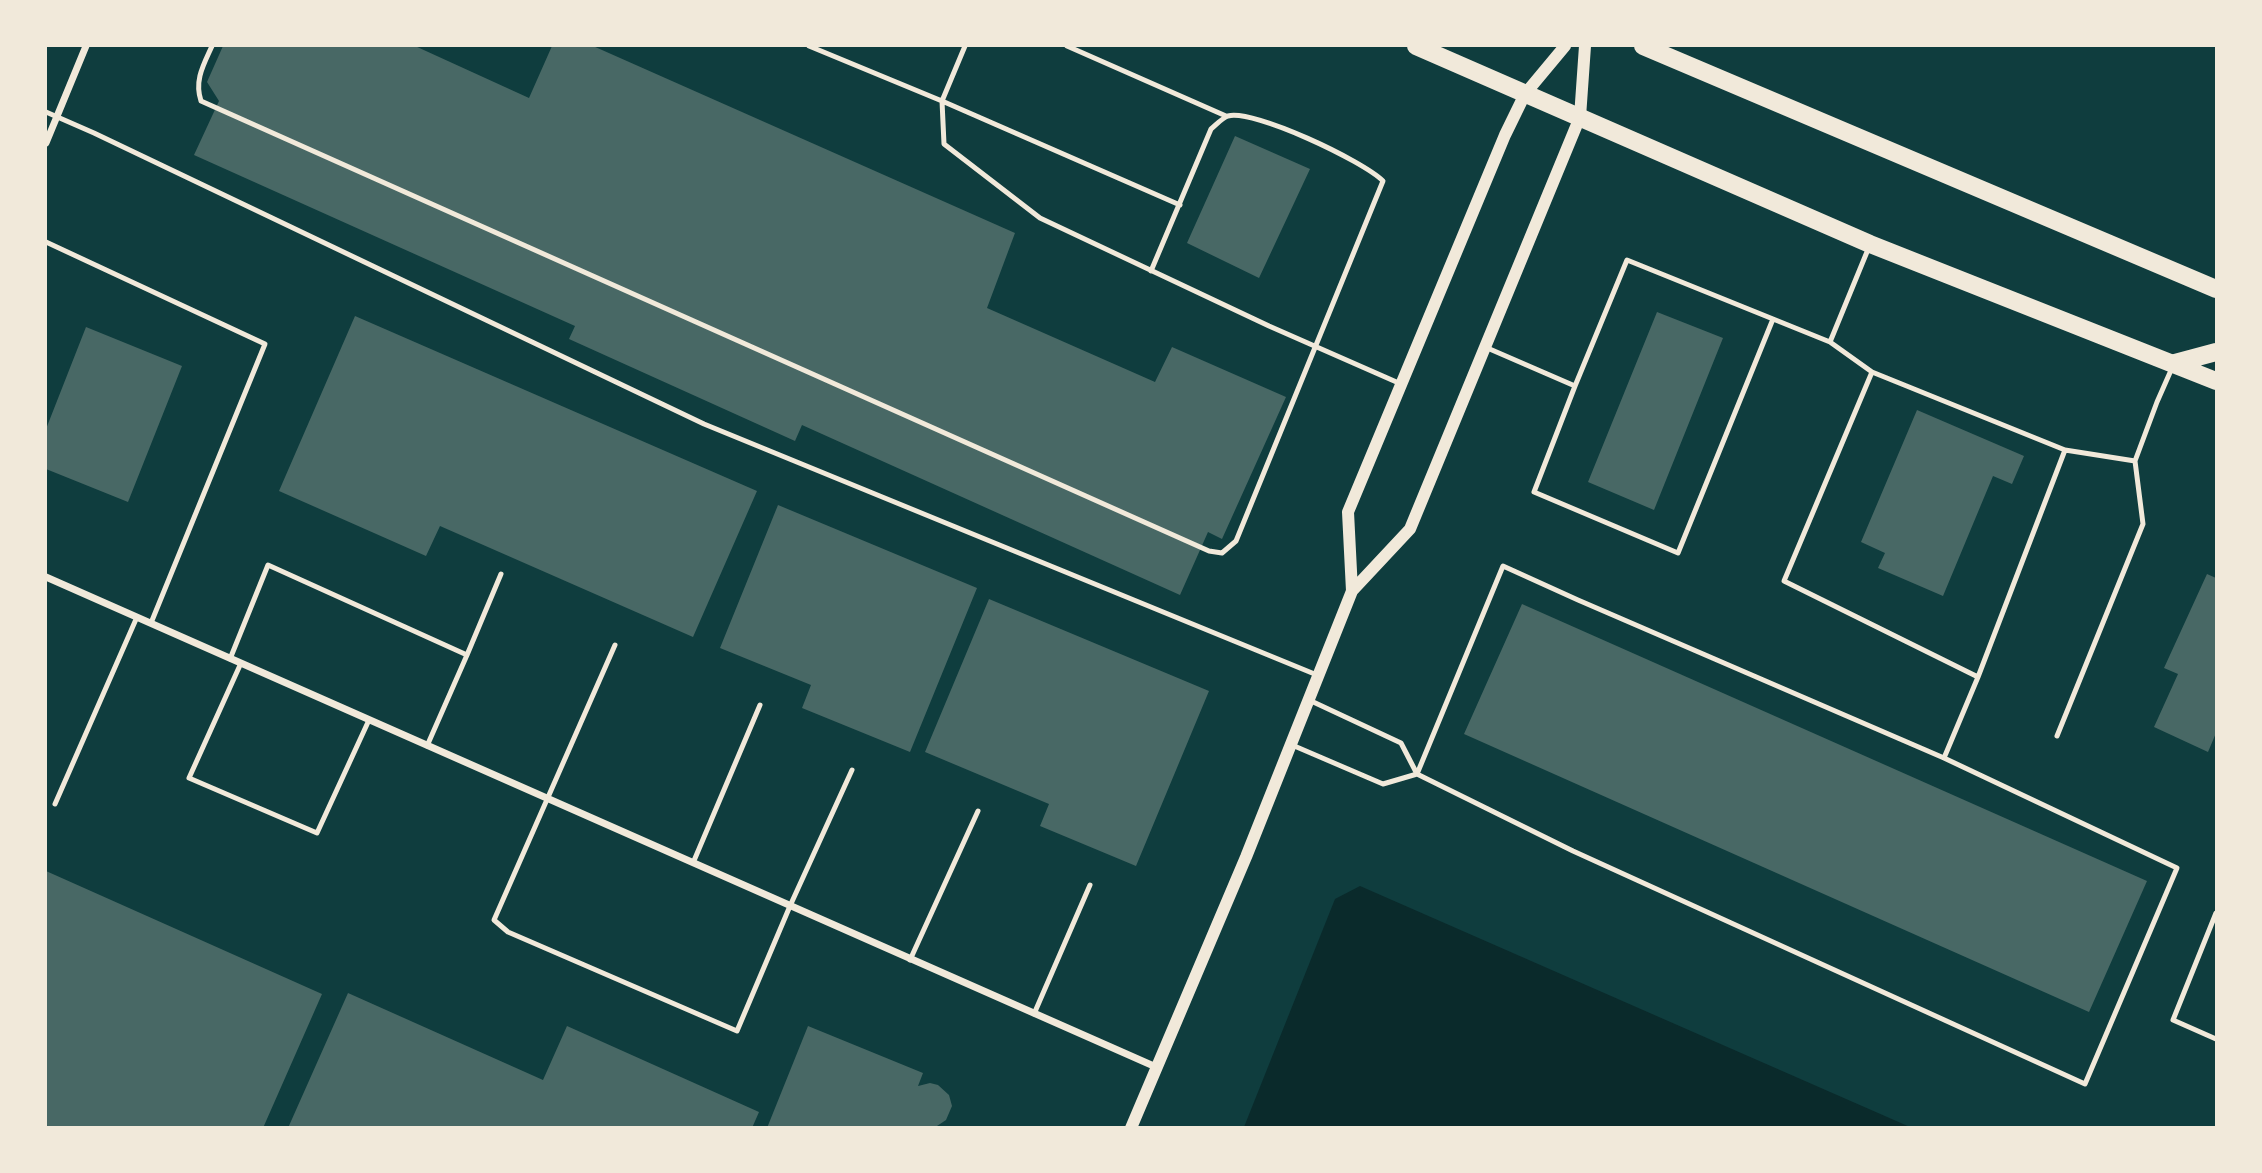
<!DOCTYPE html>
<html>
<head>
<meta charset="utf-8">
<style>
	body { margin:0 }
	#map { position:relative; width:2262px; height:1173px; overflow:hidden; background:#0f3d3e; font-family:Helvetica,sans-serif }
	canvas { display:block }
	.frame { position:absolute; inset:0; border:47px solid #f1e9da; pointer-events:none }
</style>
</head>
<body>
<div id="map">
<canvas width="2262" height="1173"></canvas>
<div class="frame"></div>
</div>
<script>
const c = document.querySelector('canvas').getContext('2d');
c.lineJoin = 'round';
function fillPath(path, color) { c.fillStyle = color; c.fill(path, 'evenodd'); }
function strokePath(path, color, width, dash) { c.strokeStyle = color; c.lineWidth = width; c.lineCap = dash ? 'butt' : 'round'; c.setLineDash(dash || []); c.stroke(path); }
fillPath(new Path2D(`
	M1360,886L1910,1127H1244L1335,899Z`), '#0a2a2b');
fillPath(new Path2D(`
	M223,46H415L529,98L552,46H593L1015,233L987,308L1155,382L1172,347L1286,397L1222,539L1208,532L1180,595L802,425L795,441L569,339L575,326L194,155L219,101L207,82Z
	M1235,136L1310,169L1259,278L1187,243Z
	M1657,312L1723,338L1654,510L1588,482Z
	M355,316L757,491L693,637L440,526L426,556L279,491Z
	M86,327L182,366L128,502L46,469V429Z
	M1917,410L2024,456L2012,484L1993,476L1943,596L1878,568L1885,553L1861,542Z
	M778,505L977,588L910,752L802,708L811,685L720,648Z
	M2207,574L2216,578V733L2208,752L2154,727L2178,674L2164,668Z
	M989,599L1209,691L1136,866L1040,826L1049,804L925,752Z
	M1522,604L2147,881L2089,1012L1464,734Z
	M46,871L322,994L263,1128H46Z
	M348,993L543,1080L567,1026L759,1112L752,1128H288Z
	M808,1026L923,1073L918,1086L930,1083L938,1085L949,1095L952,1106L946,1120L934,1128H767Z`), '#486865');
strokePath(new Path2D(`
	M212,46C204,64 194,80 201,101L1209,551L1222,553L1236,541L1383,181C1363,161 1254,109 1228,116C1222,118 1216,125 1211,129L1151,271
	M809,46L942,101L944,144L1040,218L1269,326L1401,384
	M965,46L942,101L1180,205
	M1067,46L1226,116
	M46,112L94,133L704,424L1317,675
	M46,242L265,344L151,623
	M1830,342L1872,372L1784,581L1978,677L1944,758
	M1485,347L1575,386L1627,260L1830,342L1869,247
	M1872,372L2065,450L1978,677
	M1575,386L1534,492L1678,553L1773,319
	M2065,450L2135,461L2157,402L2172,368
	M615,645L494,920L508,932L737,1031L790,906L852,770
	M467,655L501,574
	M230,659L268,565L467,655L427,746
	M241,663L189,778L317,833L369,720
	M1309,700L1401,743L1417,774L1573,851L2085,1084L2177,868L1944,758L1578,600L1503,566L1417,774
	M2057,736L2143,524L2135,461
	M1292,745L1383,784L1417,774
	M55,804L137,617
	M693,863L760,705
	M2216,913L2173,1020L2216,1039
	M910,960L978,811
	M1034,1014L1090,885`), '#f1e9da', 5);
strokePath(new Path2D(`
	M46,143L86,46
	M46,577L1156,1067`), '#f1e9da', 7);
strokePath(new Path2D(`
	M1352,591L1348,512L1505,135L1525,94L1565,46
	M1131,1128L1246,857L1352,591L1410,529L1580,117L1585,46`), '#f1e9da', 12);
strokePath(new Path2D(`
	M1416,46L1870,244L2216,381
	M1643,46L2216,289
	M2175,363L2216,352`), '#f1e9da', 18);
</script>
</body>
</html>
